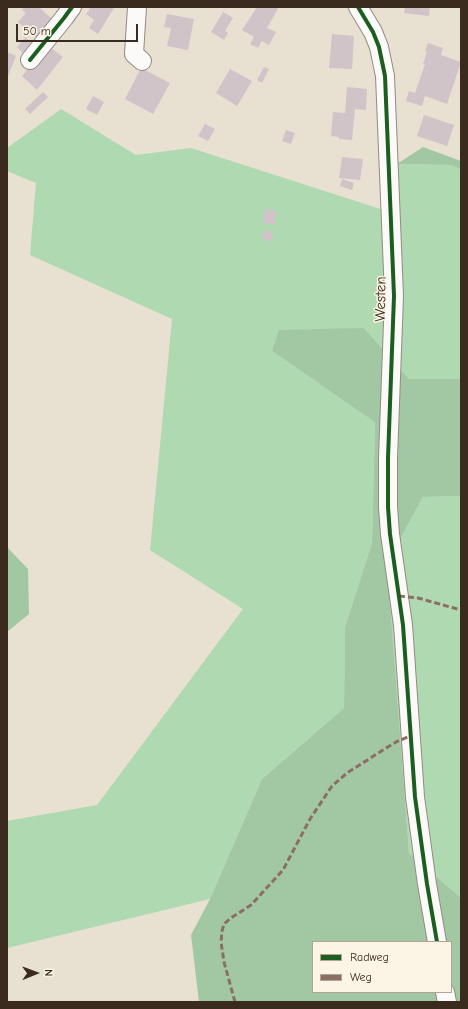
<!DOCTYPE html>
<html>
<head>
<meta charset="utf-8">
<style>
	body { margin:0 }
	#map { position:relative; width:468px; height:1009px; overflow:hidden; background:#e8e0d1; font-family:"Comic Neue",sans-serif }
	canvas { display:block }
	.frame { position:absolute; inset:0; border:8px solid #3b2a1e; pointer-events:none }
	.legend { position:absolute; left:312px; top:941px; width:140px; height:52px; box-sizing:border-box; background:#fcf5e5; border:1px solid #afa495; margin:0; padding:5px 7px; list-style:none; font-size:12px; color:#3b2a1e }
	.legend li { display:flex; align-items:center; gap:8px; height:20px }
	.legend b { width:20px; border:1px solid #afa495 }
	.north { position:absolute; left:16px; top:953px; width:40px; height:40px; -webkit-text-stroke:3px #fcf5e5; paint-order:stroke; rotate:89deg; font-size:11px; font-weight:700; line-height:16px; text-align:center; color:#3b2a1e }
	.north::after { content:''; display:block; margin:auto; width:14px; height:18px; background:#3b2a1e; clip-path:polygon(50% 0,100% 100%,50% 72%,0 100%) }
	.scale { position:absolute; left:16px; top:24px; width:122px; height:18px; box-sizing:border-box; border:2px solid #3b2a1e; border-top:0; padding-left:5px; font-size:12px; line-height:14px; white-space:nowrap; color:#3b2a1e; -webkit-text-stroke:3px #fcf5e5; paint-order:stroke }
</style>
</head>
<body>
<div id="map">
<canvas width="468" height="1009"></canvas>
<div class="frame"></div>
<ul class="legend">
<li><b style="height:5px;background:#1b5e20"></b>Radweg</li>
<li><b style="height:5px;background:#8d6e63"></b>Weg</li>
</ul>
<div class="north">N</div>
<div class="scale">50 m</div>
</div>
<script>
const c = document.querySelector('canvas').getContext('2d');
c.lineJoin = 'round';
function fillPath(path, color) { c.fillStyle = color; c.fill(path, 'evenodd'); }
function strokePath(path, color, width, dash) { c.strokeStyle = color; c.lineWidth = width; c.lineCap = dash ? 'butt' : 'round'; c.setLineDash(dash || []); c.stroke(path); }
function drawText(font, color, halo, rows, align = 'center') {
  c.font = font + ' "Comic Neue",sans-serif'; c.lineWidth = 3; c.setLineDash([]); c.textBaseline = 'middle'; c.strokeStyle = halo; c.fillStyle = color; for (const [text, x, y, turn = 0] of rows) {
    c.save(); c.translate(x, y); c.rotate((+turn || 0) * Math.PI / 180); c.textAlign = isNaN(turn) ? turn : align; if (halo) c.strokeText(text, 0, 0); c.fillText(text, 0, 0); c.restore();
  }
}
fillPath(new Path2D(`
	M61,109L136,155L191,148L399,215L397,164L450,165L461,169V379H409L364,328L272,351L375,421L372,543L345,627L344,708L262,779L210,899L7,948V821L97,805L243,609L150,550L172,319L30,255L36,183L7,171V148Z
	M461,496V901L459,896L409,853L387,563L423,497Z`), '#afd9b0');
fillPath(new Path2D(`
	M423,147L461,161V169L450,165L397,164Z
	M364,328L409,379H461V496L423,497L387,563L409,853L459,896L461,901V1002H199L191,935L210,899L262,779L344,708L345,627L372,543L375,422L272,351L279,330ZM313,942H451V992H313Z
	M7,547L28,569L29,614L7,632Z`), '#a2c8a3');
fillPath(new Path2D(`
	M24,7H39L54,21L38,39L18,22L26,13L22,10Z
	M87,7H113L114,8L98,34L89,28L94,20L86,14L90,9Z
	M257,7H279L267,28L276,32L269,45L262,41L258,48L250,44L254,37L242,30Z
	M405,7H430L429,16L404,13Z
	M223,12L233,18L225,31L228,33L224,40L211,32Z
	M167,14L194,19L188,50L167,46L171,28L164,27Z
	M332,34L354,36L352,69L329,68Z
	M25,37L36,47L27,57L17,47Z
	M428,43L443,48L441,55L461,62L447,104L425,96L422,106L406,101L409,91L415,93L425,64H423L427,52L425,51Z
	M47,45L63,57L37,90L22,76Z
	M7,52L16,56L7,79Z
	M264,67L269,69L262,83L257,80Z
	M141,68L170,83L153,114L125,99Z
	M230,69L252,81L237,106L216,93Z
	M347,87L367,89L366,110L355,109L352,140L339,139V137L331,136L333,112L345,113Z
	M43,92L48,97L30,114L25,109Z
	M93,96L104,102L97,115L86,109Z
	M424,115L454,125L447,146L417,136Z
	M205,124L215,129L208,141L198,136Z
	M286,130L295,133L291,144L282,141Z
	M342,157L363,159L360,180L339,178Z
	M342,179L354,183L352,190L340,186Z
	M265,209L277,211L275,225L262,222Z
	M264,230L273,232L271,242L262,239Z`), '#d1c4c9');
const minor = new Path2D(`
	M137,7L134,54L142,61
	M358,7L373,32L379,47L385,76L394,296L388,458V507L390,534L403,625L415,797L427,884L437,942
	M30,60L64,18L72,7
	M445,992L447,1002`);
strokePath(minor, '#928b82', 20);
strokePath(minor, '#fcfaf8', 18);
strokePath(new Path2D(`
	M399,596L418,598L461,610
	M235,1002L224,962L221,942L222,931L224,924L231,918L251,905L283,870L310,819L332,786L347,773L383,750L396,742L410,736`), '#8d6e63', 3, [6, 3]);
strokePath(new Path2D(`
	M358,7L373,32L379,47L385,76L394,296L388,458V507L390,534L403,625L415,797L427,884L437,942
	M30,60L64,18L72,7`), '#1b5e20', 4);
drawText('15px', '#3b2a1e', '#fcf5e5', [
	["Westen",381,299,-89]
]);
</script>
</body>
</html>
